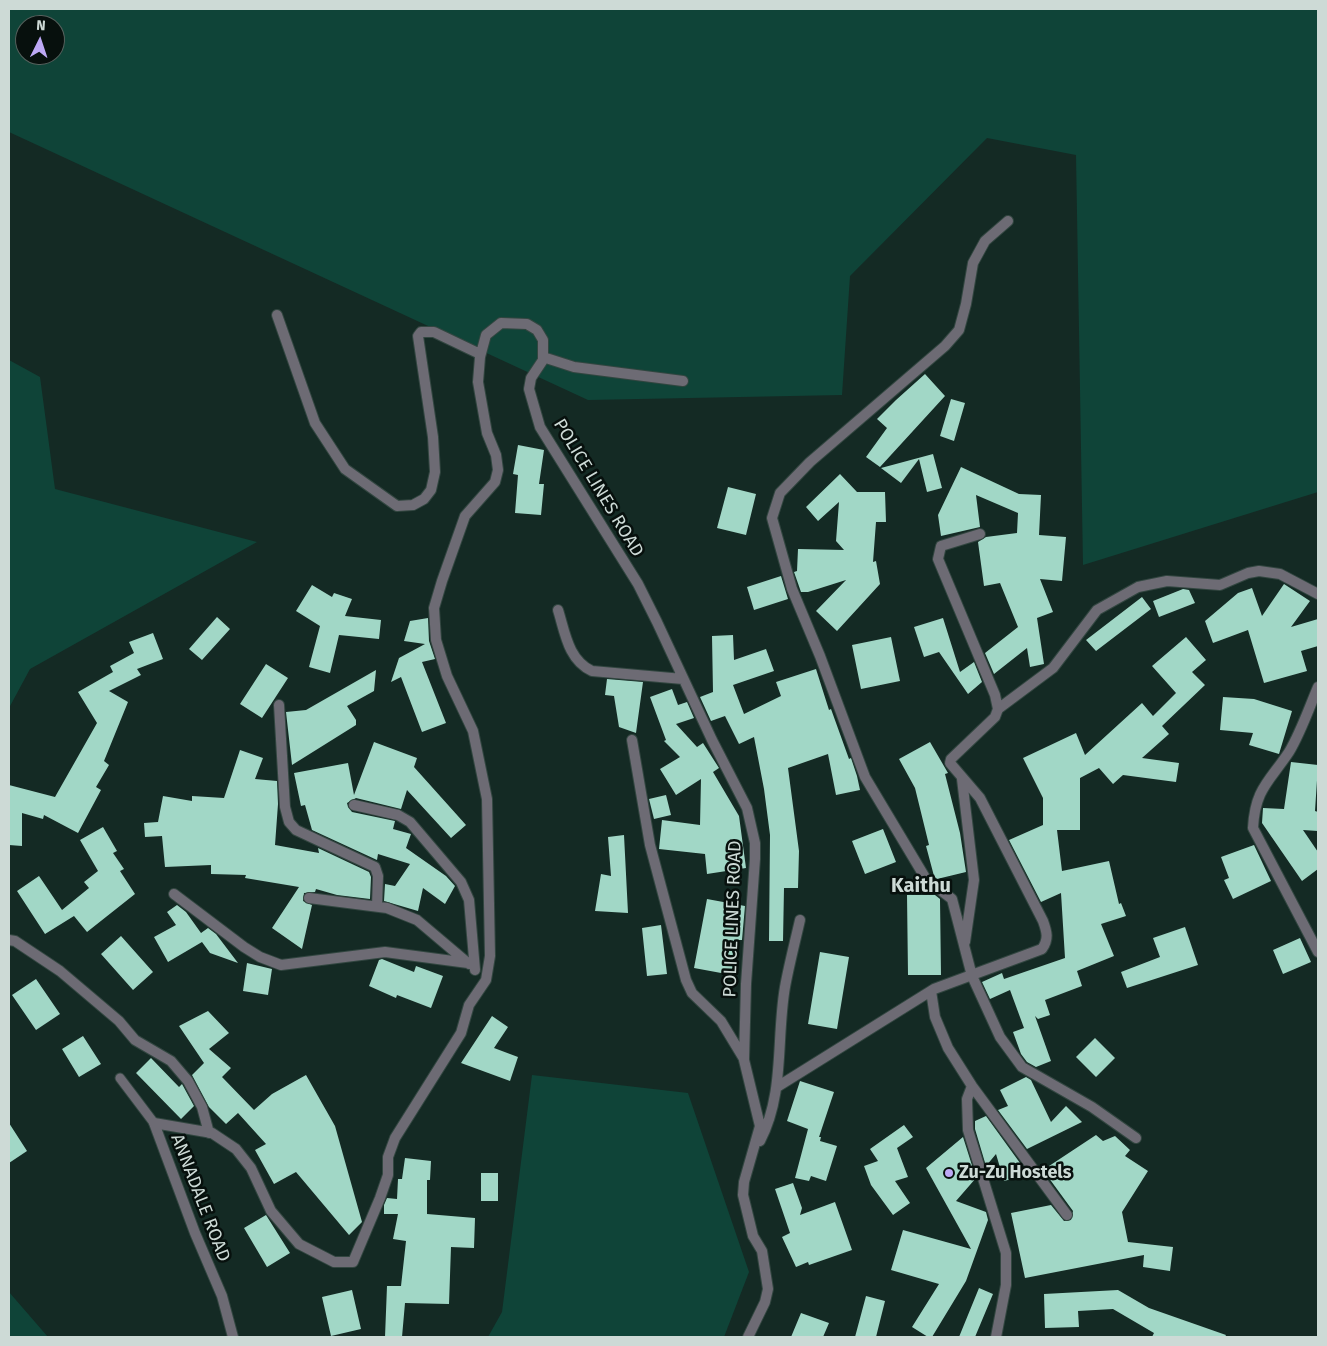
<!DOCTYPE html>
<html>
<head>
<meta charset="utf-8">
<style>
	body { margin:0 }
	#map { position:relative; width:1327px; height:1346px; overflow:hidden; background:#142a24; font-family:"Fira Sans",sans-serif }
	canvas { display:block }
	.frame { position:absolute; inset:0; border:10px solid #cddad6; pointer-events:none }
	.north { position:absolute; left:15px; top:15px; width:50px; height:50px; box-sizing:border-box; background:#07100d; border:1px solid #56615d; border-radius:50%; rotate:4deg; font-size:14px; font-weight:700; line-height:20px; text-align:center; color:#cddad6 }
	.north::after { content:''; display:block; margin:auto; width:18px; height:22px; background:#bda9f5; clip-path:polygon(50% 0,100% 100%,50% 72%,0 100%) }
</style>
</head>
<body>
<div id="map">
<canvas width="1327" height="1346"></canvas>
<div class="frame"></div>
<div class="north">N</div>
</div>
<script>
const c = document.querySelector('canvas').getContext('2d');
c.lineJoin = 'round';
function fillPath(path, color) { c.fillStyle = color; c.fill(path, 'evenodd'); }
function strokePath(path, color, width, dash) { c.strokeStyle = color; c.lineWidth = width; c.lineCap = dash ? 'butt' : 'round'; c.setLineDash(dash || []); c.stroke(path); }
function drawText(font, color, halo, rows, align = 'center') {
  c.font = font + ' "Fira Sans",sans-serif'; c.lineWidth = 5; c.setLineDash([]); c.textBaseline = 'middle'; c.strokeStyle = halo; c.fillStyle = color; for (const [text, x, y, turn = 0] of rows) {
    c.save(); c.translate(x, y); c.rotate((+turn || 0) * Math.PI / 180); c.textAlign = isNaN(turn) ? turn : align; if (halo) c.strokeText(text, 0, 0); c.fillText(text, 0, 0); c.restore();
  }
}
fillPath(new Path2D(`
	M9,9H1318V492L1083,565L1076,155L987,138L850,276L842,395L588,400L9,132ZM25,25H55V55H25Z
	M9,360L40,377L55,489L257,542L30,669L9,708Z
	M532,1075L688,1093L749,1272L724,1337H488L502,1312Z
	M9,1292L48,1337H9Z`), '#0f4438');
fillPath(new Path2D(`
	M925,374L945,396L880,467L866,457L887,428L877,419L896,400Z
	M951,399L965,403L954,441L940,436Z
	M518,445L544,450L539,484H544L541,515L515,513L518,475L513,474Z
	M933,454L942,488L927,492L919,459L901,483L881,468Z
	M961,467L1019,494L1041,495L1039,535L1066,537L1062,581L1040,579L1053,612L1037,618L1044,664L1030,667L1027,648L994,674L985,653L1018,627L1000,583L984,586L978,542L986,537L1017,533L1018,513L976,495L980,527L941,536L938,515Z
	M840,474L857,492H885L886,522H876L873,562L876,561L880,584L837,631L816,611L846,580L808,592H801L794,572L797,571L798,549L844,550L836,541L839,502L818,521L806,507Z
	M728,487L756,494L746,535L717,528Z
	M781,576L788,599L754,610L747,587Z
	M1284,584L1310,601L1291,627L1318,619V646L1301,651L1307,671L1264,683L1248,630L1213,643L1205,621L1238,593L1252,588L1262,616Z
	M312,585L332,597L334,593L352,599L345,616L381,620L379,639L339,635L330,673L309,667L320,626L296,611Z
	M1183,589L1189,590L1195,603L1159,617L1153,601Z
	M1142,597L1151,609L1096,651L1086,640Z
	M217,617L230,629L202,660L189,649Z
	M428,618L429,641L435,659L422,662L446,723L422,732L401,677L391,682L399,658L425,644L404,641L410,621Z
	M943,618L960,672L974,662L982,682L968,694L939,652L924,657L914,627Z
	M153,633L163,659L137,669L141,675L109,691L128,702L104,761L109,765L96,787L101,790L78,833L44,815L43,819L22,813V846L9,845V785L55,797L97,723L78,692L113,672L110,666L134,653L129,642Z
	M733,635L734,660L766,649L774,671L733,685L744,714L781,696L776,682L816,669L829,710L831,709L849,759L851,758L857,776L860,790L836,795L828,754L788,768L799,851L798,888H784L783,941H769L770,835L764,789L754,737L739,744L725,716L711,721L700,697L713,692L712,636Z
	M891,637L900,681L861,689L852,645Z
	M1186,637L1206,660L1192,672L1205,685L1162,726L1169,734L1142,758L1179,763L1176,782L1123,775L1113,784L1099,768L1080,778V830H1057L1062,871L1109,861L1119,904L1121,903L1126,916L1101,924L1114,956L1077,971L1082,986L1045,1000L1050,1015L1038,1019L1035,1016L1051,1061L1036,1067L1027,1062L1021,1054L1013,1032L1024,1028L1010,990L990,999L982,982L1002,973L1004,979L1065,958L1061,893L1041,902L1009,840L1043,825V798L1023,758L1076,733L1085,755L1142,703L1153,716L1176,693L1152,666Z
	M266,664L288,678L262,718L240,704Z
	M376,670L374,691L347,706L356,720V725L292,765L286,712L306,710Z
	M607,679L643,682L636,733L619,727L614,696L605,695Z
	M672,689L678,705L687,702L694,718L676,724L697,747L703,743L719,768L713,772L739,816L746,868L707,874L705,854L659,849L662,820L700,825L701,779L676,795L660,769L680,757L664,741L666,740L650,697Z
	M1223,697L1254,699L1292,711L1279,754L1249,745L1253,733L1220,730Z
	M374,742L417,758L414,767L466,825L451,838L407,790L401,809L356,798L347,803L348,807L352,812L395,821L393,829L411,834L406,848L446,876L455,886L445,904L423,888L418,911L384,901L385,884L395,886L410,864L378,854L377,860L312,830L305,805L301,806L294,773L348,763L354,795Z
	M930,742L948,773L945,774L960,833L966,872L937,879L934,876L926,846L929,845L915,788L899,759Z
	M240,750L263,758L255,779L277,781L278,804L275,845L319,853L318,848L369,872L371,877L370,899L337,895L316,889L315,892L304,893L303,901L312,905L302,949L272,928L299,887L245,878L246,875L211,874V865L165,867L162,836L145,837L144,823L158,822L163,796L192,801V796L224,798Z
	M1291,762L1318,765L1315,811L1318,812V831L1303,830L1318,852V869L1302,881L1262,823L1263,808L1284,809Z
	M666,795L671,815L654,819L649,799Z
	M103,827L117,851L113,853L124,869L120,871L135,894L87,932L74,916L45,934L17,891L39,876L62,910L89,888L84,882L98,871L80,840Z
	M883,829L896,862L865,874L852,841Z
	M624,835L628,913L595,911L601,874L611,876L608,837Z
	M1254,845L1271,881L1233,899L1224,880L1229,878L1221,857Z
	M907,895H935L940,899L941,975H908Z
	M707,899L745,906L742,940H739L732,975L694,968Z
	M177,905L186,912L201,933L208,928L216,934L238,963L210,953L202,942L168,962L154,937L176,925L167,912Z
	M661,925L667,974L647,976L642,928Z
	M1185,927L1198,965L1127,988L1121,972L1160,957L1153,938Z
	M121,936L153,972L133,990L101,954Z
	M1300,938L1311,962L1283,974L1273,950Z
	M820,952L849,957L837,1029L808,1024Z
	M382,959L414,972L416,966L443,976L431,1008L397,995L396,998L369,986L379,960Z
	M247,963L272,969L268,995L243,991Z
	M36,979L60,1014L36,1030L12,995Z
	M208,1011L229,1033L209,1049L231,1068L222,1077L254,1110L272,1094L306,1075L335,1126L362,1222L349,1235L296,1172L274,1184L255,1150L266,1144L238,1113L226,1124L209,1107L192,1075L204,1063L179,1026Z
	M492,1016L508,1027L494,1048L518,1057L510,1081L461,1063Z
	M83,1036L101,1064L79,1077L62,1049Z
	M1095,1038L1115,1058L1096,1077L1076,1057Z
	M151,1058L179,1087L182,1084L194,1106L181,1119L136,1073Z
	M1026,1077L1031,1080L1051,1122L1066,1106L1082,1122L1027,1149L998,1110L1008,1106L1000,1090Z
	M800,1081L834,1092L819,1137H821L820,1141L837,1146L826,1181L811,1176L809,1181L795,1178L808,1129L787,1121Z
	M986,1116L1020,1163L1023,1176L1004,1181L996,1154L986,1166L975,1129V1121Z
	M9,1123L27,1151L9,1163Z
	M904,1125L913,1137L897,1148L908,1177L895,1181L910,1203L893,1215L871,1185L864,1166L878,1161L870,1149Z
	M1096,1135L1103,1141L1115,1136L1130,1150L1125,1156L1148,1171L1122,1212L1128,1242L1173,1247L1170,1271L1143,1267L1144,1255L1025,1278L1011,1213L1051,1205L1064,1221L1071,1220L1073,1211L1043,1170Z
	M963,1137L976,1178L956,1201L986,1212L988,1220L966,1281L932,1337H928L912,1327L939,1284L891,1270L903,1230L971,1249L926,1168Z
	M405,1158L431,1161L430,1180H427V1214L475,1218L474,1248L451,1247L449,1304L405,1303L402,1337H385L387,1286H401L406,1241L393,1239L398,1214H384V1205L387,1198L397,1199L398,1179H402Z
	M481,1173H498V1201H481Z
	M793,1183L802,1208L800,1215L835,1202L852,1250L809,1265L808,1262L796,1267L782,1237L790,1233L775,1189Z
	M266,1215L290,1253L267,1267L244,1228Z
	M979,1288L993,1294L975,1337H959Z
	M352,1290L361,1329L331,1336L322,1297Z
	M1118,1290L1149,1308L1226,1335L1225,1337H1152L1154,1333L1113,1309L1078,1311L1079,1327L1045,1328L1044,1294Z
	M866,1296L885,1301L876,1337H855Z
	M801,1313L829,1323L823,1337H791Z`), '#a1d7c6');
const service = new Path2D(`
	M120,1078L154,1123`);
const minor = new Path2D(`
	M1008,221L985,241L973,263L966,304L959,330L945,346L810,462L780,493L772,518L792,589L820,656L865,777L926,879L952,899L972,976L1000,1037L1022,1067L1092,1107L1136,1138
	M277,315L315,423L345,469L397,506L413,505L424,499L431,490L435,472L433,437L418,336L421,332H434L480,354
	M543,357L574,367L683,381
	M558,610C565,632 568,660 592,671L683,679
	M1318,687C1309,708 1301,732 1289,752C1269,782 1255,789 1253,828L1318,952
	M279,705L285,807L289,822L296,830L375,867L378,876L377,906
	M998,709L1053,668L1097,610L1138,587L1167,581L1220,585L1248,573L1259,571L1280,574L1318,594
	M632,740L650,845L686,980L692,993L721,1021L744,1059
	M962,779L974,880L965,942
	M354,805L398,815L410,822L461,882L469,900L475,970
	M174,894L244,947L260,957L281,965L385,952L468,963
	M309,898L387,908L417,920L469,964
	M9,940L15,941L60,971L119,1021L135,1040L171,1061L188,1081L202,1107L209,1133
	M931,991L935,1017L948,1048L972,1086L1067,1215
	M972,1086L967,1099L968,1130L1006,1253V1285L996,1337
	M777,1087L934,989L1042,949C1049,939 1047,932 1043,921L980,798L950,763L951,759L995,717L998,709L995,695L938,559L941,546L980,534
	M760,1141C785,1093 776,1039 785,987C789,965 795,942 800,920
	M233,1337L222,1296L195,1233L154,1123L212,1133L236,1149L251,1168L271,1211L299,1244L334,1262H353L380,1198L388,1175V1157L395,1138L461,1033L469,1005L486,980L490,956L487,799L473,731L447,676L436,640L434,608L442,581L465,516L495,482L498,470L496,455L487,433L478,382L480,357L486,335L501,323L527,324L537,330L543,340V360L531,378L529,389L540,427L638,584L657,622L712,740L747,808L755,843V859L746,984L744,1060L760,1126L744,1182L743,1195L753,1236L762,1251L768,1289L765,1302L748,1337`);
strokePath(service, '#324640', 11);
strokePath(minor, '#324640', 12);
strokePath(service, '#6d6b74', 9);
strokePath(minor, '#6d6b74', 10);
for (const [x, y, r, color] of [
	[949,1173,5,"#bda9f5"]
]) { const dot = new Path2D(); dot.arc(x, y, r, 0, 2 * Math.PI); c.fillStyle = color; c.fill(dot); strokePath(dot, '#07100d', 2); }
drawText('18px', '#cddad6', '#07100d', [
	["POLICE LINES ROAD",598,488,59],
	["POLICE LINES ROAD",733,919,-88],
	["ANNADALE ROAD",200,1198,69]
]);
drawText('bold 18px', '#cddad6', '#07100d', [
	["Zu-Zu Hostels",959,1173]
], 'left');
drawText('bold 20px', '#cddad6', '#07100d', [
	["Kaithu",921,886]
]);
</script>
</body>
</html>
